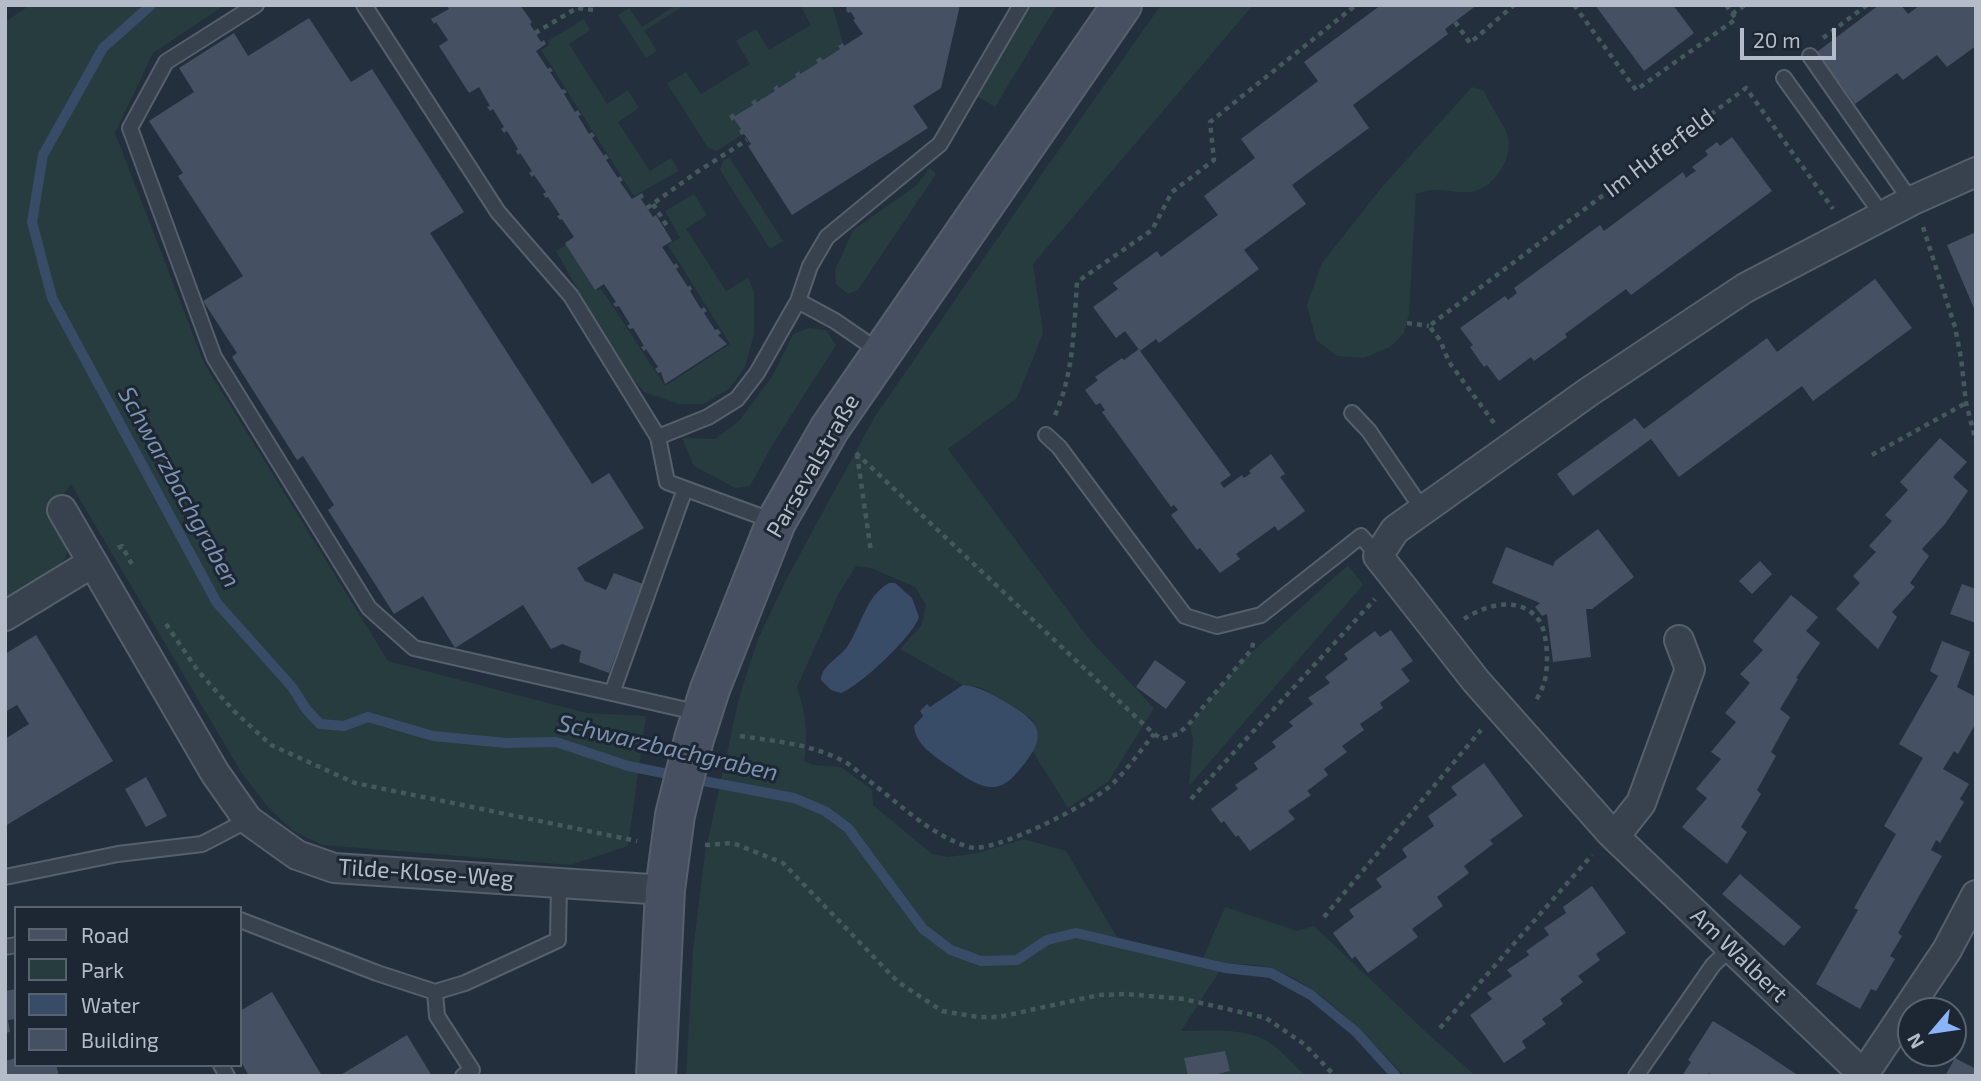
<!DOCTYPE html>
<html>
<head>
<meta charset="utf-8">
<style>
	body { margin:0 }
	#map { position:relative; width:1981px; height:1081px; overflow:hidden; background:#242f3e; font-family:"Exo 2",sans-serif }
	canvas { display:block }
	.frame { position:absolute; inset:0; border:7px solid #b4bcc9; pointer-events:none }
	.legend { position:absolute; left:14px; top:906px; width:228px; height:161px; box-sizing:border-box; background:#1d2633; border:2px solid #59626f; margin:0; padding:9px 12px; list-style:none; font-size:21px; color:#b4bcc9 }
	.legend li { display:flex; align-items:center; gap:14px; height:35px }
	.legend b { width:35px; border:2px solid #59626f }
	.north { position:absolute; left:1897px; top:997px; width:70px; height:70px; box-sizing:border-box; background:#1d2633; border:2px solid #59626f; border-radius:50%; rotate:241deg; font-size:19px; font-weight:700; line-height:28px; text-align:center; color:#b4bcc9 }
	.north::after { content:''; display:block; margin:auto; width:24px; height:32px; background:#8ab4f8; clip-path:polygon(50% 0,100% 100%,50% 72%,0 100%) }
	.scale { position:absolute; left:1740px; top:28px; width:96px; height:32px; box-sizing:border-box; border:4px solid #b4bcc9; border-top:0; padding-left:9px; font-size:21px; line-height:24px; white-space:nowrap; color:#b4bcc9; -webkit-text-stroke:5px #1d2633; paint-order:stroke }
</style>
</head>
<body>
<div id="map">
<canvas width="1981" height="1081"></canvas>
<div class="frame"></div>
<ul class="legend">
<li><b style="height:9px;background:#465061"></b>Road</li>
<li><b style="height:19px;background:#263c3f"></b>Park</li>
<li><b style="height:19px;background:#394c67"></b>Water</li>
<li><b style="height:19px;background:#455162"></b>Building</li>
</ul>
<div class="north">N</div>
<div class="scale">20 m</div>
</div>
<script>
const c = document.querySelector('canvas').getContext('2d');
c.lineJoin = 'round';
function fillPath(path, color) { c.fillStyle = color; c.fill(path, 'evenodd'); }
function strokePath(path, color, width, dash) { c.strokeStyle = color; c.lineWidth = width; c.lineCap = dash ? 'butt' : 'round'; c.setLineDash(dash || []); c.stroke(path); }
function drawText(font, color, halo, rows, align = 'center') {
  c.font = font + ' "Exo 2",sans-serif'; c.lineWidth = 6; c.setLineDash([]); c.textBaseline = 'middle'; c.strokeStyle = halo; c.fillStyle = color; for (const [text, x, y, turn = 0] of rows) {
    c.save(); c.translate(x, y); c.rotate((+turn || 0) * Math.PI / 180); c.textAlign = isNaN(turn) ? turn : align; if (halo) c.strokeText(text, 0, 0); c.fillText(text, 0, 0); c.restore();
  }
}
fillPath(new Path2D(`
	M30,5H225L153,53L115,133L204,363L388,661L586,713L646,716L628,846L570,865L323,845L293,831L268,807L241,772L71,484L53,508C57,517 68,532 68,543C71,570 25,596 5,609V22Z
	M676,5H685L644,31L657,51L646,58L618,15L629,8L642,27Z
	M800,5H832L843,43L839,46L840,49L823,60L820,58L818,63L800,74L798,71L795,74L796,77L779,88L776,86L773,88L775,91L757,102H751L753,105L735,116L733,114L729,116L732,120L734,119L741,129L739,131L741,135L717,151L708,148L667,83L686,72L701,94L750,64L736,41L756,29L769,50L811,25Z
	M1030,5H1057L995,107L977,96Z
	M1161,5H1253L1033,264L1043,333L1017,398L948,449L1089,639L1154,708L1108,782L1068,808L1032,750L1038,737L1032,719L982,688L963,685L900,649L921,626L926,605L915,587L871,568L856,566L839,593L797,687C805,712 809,735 804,761L813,765L841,767L872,790L873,805L932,854L948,857L978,853L1024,839L1066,851L1124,949L1200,965L1225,907L1297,931L1314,926L1429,1035L1476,1076H1405C1369,1040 1319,982 1269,968C1256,964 1239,964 1225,963L1181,1031C1210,1031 1249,1027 1273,1045C1285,1054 1295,1066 1306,1076H686L693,951L705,853L739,698L758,639L787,578L874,418L1041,175Z
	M584,19L590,30L569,44L607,104L628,90L639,108L618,122L650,171L671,158L679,171L634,196L541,50L549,45L548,41Z
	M1472,87L1484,91C1490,105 1498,116 1505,129C1517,152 1498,184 1475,191C1460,195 1446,188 1431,190C1426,190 1421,193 1416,194L1409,313L1404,333L1390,347L1364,358L1337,356L1316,340L1307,305L1322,263L1382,187Z
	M729,157L783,241L770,249L720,170L723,161Z
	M930,168L936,174L858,290L848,294L836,284L835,270L853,230L916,186Z
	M694,194L707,215L686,229L726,291L748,278L754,292V334L745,367L729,389L703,404H679L644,392L619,362L556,251L566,245L595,290H602L665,386L730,344L668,245L680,238L665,211Z
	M809,328L826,330L836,345L773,444L750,486L735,488L694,466L682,438L715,439L740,420L773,375L793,334Z
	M1348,565L1363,585L1189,786L1193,740L1190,724L1242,661Z`), '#263c3f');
fillPath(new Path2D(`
	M889,583H895L912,598L919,617C913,636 860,686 841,693L831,690L821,680C821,666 839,658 847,647C862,625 865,597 889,583Z
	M963,685C981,687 992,694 1007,703C1041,723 1049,735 1020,769C1013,777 1007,785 995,787C979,789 960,773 947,765C932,754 916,745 914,726L923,716L920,711L927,704L930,707Z`), '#394c67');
strokePath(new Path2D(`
	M151,5L103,48L43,155L32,222L52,298L217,603L292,687L306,709L320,724L344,726L368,717L433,736L506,743L556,742L628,766L678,776
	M693,779L794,798L825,811L848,828L923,929L951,950L981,961L1017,960L1047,940L1076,933L1225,968L1271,973L1311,995L1356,1032L1396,1076`), '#394c67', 10);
fillPath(new Path2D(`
	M446,5H520L532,22L530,24L541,42L544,40L546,44L536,51L548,69L550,67L553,71L550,72L562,90L564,89L567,92L564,94L575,112L578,110L581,115L578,116L589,134L592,132L595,136L592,138L604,156L606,154L609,158L606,160L618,178L620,176L623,180L620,182L632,199L642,193L644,197L641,199L653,217L656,215L672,241L662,247L674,265L676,263L679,267L676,269L688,287L690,285L692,289L690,291L701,309L704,307L707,311L704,313L715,330L718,329L721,333L718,335L727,344L665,384L661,372L658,373L655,369L658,367L646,349L644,351L641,347L644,346L633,328L630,329L627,326L630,324L619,306L616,307L613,304L616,302L604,284L595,290L566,245L565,243L574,237L562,219L560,220L557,216L560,215L548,197L546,198L543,194L546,192L534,175L532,177L529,173L532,171L520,153L518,155L516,151L518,149L507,131L504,133L501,129L504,127L493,109L490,111L487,107L490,106L479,87L469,93L439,46L448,40L436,22L434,24L431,19L449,9Z
	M960,5L941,88L913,106L928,128L792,215L748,146L751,144L744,134L741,135L739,131L741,129L734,119L732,121L729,116L733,113L735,116L753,105L751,102L755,99L757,102L775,91L773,88L777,85L779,88L796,77L795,74L799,71L800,74L818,63L816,60L820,57L823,60L840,49L838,46L843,43L844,46L863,34L853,20L855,19L851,12L848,13L846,10L847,6Z
	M1381,5H1477L1445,29L1448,34L1353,105L1369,128L1292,185L1306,204L1244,250L1259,269L1159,343L1156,339L1140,351L1231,475L1220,483L1224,488L1242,475L1244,478L1251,473L1249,471L1271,454L1285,474L1280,477L1305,511L1278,531L1275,526L1236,554L1240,559L1220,573L1200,548L1197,550L1171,515L1178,510L1174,505L1171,507L1102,412L1105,410L1100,403L1096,405L1085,390L1098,380L1095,377L1122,358L1124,360L1139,349L1140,351L1125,331L1116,338L1093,307L1118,289L1113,283L1157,251L1161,257L1218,215L1204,196L1255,158L1241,139L1318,81L1304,62Z
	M1595,5H1673L1694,33L1644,71Z
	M1879,5H1901L1908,14L1920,5H1976V46L1947,67L1937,55L1903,80L1897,73L1855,104L1817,52Z
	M309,18L351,82L372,69L464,212L430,233L592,484L609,473L644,528L577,568L585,581L606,590L614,573L643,584L609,673L579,662L581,651L562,644L551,649L523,605L455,648L423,596L394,614L328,510L334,505L303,456L297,460L232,357L237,353L203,301L243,276L178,176L183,173L149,121L194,92L179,68L234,33L248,56Z
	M1732,137L1772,191L1631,295L1626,289L1565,334L1567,337L1534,361L1531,357L1499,381L1487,365L1484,367L1470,347L1473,345L1460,328L1505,296L1508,300L1517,293L1514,288L1600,225L1604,231L1683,172L1686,178L1691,174L1696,171L1692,167L1708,155L1705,151L1717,142L1720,146Z
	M1976,232V313L1947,245Z
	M1875,279L1912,328L1813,401L1802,386L1679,477L1651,439L1573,496L1557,474L1635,418L1644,429L1767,338L1777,352Z
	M1940,438L1967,462L1953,477L1968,491L1945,524L1922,549L1929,556L1910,583L1915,587L1892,612L1897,617L1878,649L1836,609L1860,583L1853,576L1876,552L1869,546L1892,521L1885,515L1908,490L1900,482Z
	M1598,529L1634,577L1592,609H1586L1591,657L1553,662L1547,614L1542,616L1535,607L1540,603L1492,583L1506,547L1553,566L1555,561Z
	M1760,561L1772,574L1752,594L1739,581Z
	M1962,584L1976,589V623L1950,614Z
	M1791,595L1818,617L1806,631L1820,643L1796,678L1798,679L1780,709L1790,717L1771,752L1776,756L1757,790L1761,794L1741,827L1747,832L1727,864L1682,827L1707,798L1696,789L1721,759L1711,752L1736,722L1725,713L1750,683L1740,674L1763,650L1753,641Z
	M1391,630L1413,661L1401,669L1410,681L1380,703L1383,708L1360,724L1364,730L1342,746L1347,752L1324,769L1328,775L1307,791L1311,795L1288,811L1295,819L1250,851L1238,835L1236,837L1224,821L1221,823L1211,809L1238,789L1235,785L1258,769L1254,763L1276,747L1272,742L1293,726L1289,722L1313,704L1308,698L1330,683L1325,677L1348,659L1344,654L1375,631L1380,637Z
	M36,635L113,761L5,826V739L29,724L17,705L5,712V654Z
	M1942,641L1970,652L1957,687L1976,697V723L1958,754L1954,751L1943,769L1969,784L1960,799L1964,802L1940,843L1936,840L1931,850L1942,856L1898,933L1902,936L1890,956L1895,959L1876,991L1871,989L1860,1009L1816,984L1858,910L1854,908L1896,834L1884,826L1923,758L1899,744L1938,676L1930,671Z
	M1155,660L1186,682L1166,709L1136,687Z
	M1484,763L1523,816L1490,840L1493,844L1464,866L1469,873L1437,897L1443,906L1412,929L1418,937L1368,973L1355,956L1352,959L1333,933L1354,917L1349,910L1382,887L1376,879L1407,857L1402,849L1434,826L1428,816L1457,795L1451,787Z
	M146,777L167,816L146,827L125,789Z
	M1740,874L1801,927L1784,946L1722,894Z
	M1592,886L1626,933L1596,954L1600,960L1578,976L1583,982L1560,999L1563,1004L1542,1019L1546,1024L1522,1041L1526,1048L1504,1063L1470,1015L1492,999L1487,993L1512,976L1507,970L1529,955L1526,951L1549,935L1544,928L1566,913L1563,907Z
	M16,989V1019L8,1020L10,1032L5,1033V991Z
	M272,992L322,1076H249L240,1060V1011Z
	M1713,1021L1757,1048L1799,1076H1713L1709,1073L1707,1076H1682L1691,1062L1688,1060Z
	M407,1035L432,1076H339Z
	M1225,1051L1230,1071L1209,1076H1188L1184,1058Z
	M16,1058V1065H56L59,1076H5V1061Z
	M1955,1058L1976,1069V1076H1945Z`), '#455162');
const lane = new Path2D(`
	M256,5L166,62L130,128L214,357L369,608L414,648L700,713
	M364,5L498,212L571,296L658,437
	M1810,56L1911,201
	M1784,78L1883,216
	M798,301L835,321L880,352
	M1352,413L1369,431L1423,510
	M1046,435L1059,447L1185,616L1217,626L1261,615L1361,536L1378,556
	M776,522L667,482L658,437L708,417L737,399L757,373L798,301L810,266L827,237L940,144L1021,5
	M612,693L685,489
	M5,877L118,854L202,844L248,820
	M240,920L377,973L435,992L465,983L558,940L559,883
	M5,947L16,945
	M435,992L437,1016L472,1070L463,1076
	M221,1065L227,1076
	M1636,1076L1713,965L1732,947`);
const street = new Path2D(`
	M62,510L215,773L248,820L297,855L334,868L665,890
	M5,616L92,563
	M1615,836L1641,803L1690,669L1679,640
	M1864,1074L1947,950L1976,895
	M1865,1076L1611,833L1476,681L1378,556L1395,530L1590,391L1745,288L1911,201L1976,172`);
const secondary = new Path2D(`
	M656,1076L665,890L675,815L694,739L710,689L776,522L830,428L1122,5`);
strokePath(lane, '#565f6c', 18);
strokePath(street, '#565f6c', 32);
strokePath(secondary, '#565f6c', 42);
strokePath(new Path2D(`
	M1574,5L1636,90L1736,19L1726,5
	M1732,14L1745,5
	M1455,22L1470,43L1514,5
	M535,33L577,8L593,10
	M1823,38L1867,5
	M653,204L667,226L663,229
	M647,208L697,172L747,140
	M1923,227L1955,327L1961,358L1966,403L1976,441
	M1407,323L1429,326
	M1055,415C1074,373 1074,327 1077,282L1152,230L1172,192L1214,160L1210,122L1356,5
	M1494,423L1449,362L1440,340L1429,326L1746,88L1833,209
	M856,453L1154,734L1162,739L1178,734L1188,725L1252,649L1254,639
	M857,454L871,552
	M1872,455L1966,403
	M118,548L122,546L134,568
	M1464,619C1485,605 1519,595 1538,619C1548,630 1549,669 1544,683C1542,690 1538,696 1535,703
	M166,624L198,671L234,711L271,745L355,783L637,841
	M740,736C775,741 811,744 843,761C852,765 860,774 868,780C900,804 930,835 969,847C994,854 1089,804 1109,787C1126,772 1139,752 1154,734
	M1191,799L1375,599
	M705,845L733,843L783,863L898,982L942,1011L978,1017H999L1099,995L1126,994L1184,999L1266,1018L1304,1044L1335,1076
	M1324,917L1481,730
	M1440,1028L1592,855`), '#44595c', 4.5, [5, 5]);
strokePath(lane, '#38414e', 14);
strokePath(street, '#38414e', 28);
strokePath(secondary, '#465061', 38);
drawText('23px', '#b4bcc9', '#1d2633', [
	["Im Huferfeld",1659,153,-37],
	["Parsevalstraße",813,466,-60],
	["Tilde-Klose-Weg",426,873,4],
	["Am Walbert",1739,955,44]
]);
drawText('italic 24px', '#7c92b1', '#1d2633', [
	["Schwarzbachgraben",179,487,61],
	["Schwarzbachgraben",668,748,13]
]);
</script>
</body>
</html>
